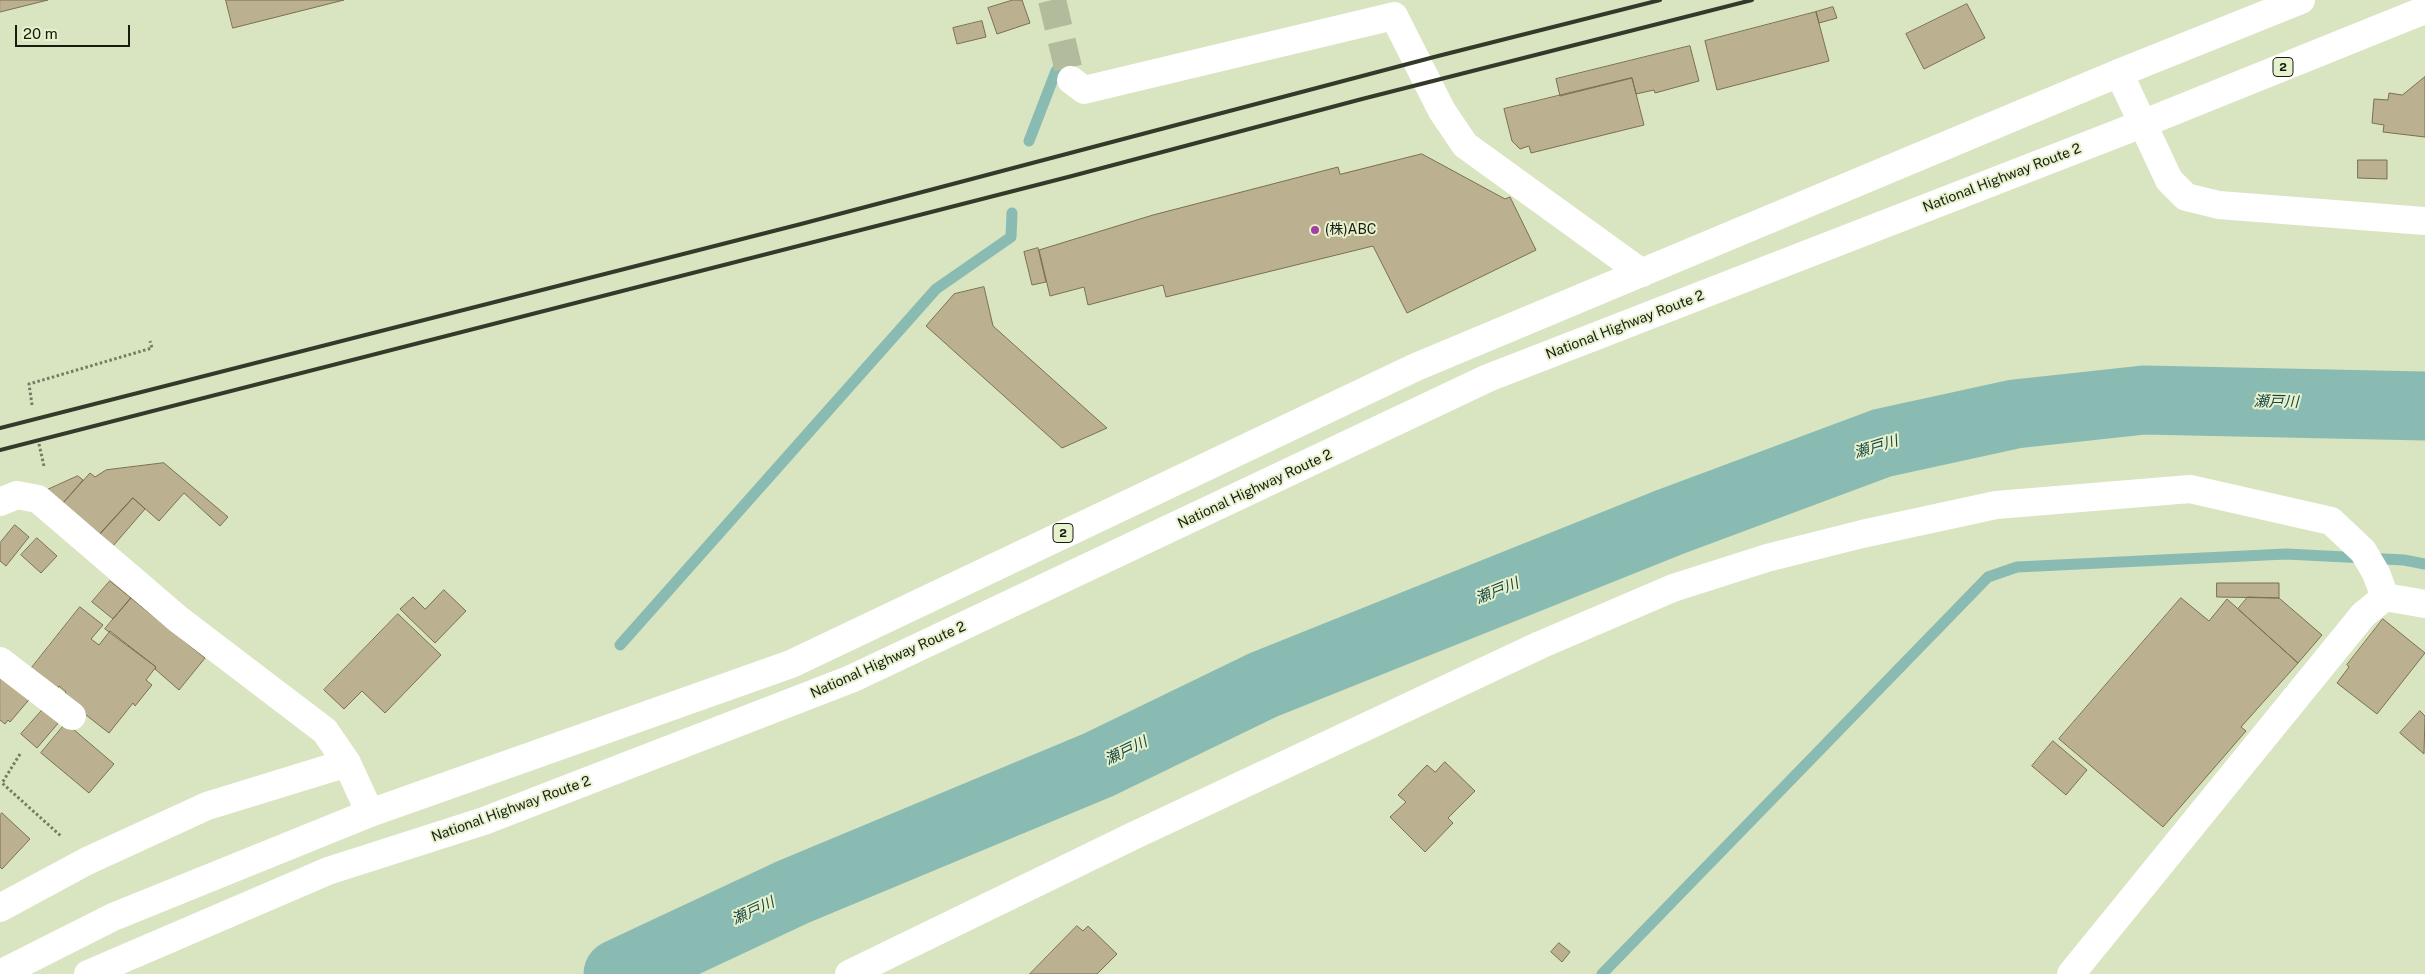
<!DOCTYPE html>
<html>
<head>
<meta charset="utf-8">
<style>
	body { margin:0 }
	#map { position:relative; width:2425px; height:974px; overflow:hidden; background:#d9e4c1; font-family:"Public Sans",sans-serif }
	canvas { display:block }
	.scale { position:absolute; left:15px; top:25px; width:115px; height:22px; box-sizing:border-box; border:2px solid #181c0f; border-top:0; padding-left:6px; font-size:15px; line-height:18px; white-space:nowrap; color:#181c0f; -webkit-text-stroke:4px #e6f1ce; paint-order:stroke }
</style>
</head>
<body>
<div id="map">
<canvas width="2425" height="974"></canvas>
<div class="scale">20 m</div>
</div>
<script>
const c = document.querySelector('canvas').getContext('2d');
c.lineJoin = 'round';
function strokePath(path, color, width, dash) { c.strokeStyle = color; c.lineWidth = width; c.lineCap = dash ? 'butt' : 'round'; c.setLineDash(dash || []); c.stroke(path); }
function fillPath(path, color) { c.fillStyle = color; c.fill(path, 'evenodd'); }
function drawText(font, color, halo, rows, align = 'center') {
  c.font = font + ' "Public Sans","Noto Sans JP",sans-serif'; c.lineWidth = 4; c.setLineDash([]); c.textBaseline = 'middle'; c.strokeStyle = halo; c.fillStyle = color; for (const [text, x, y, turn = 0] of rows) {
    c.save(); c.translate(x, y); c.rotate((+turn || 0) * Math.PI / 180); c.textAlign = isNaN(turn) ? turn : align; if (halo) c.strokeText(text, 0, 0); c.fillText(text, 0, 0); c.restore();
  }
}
strokePath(new Path2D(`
	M1029,141L1056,71
	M620,645L936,289L1011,237L1012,213
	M1602,974L1988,577L2017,567L2286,554L2404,560L2425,564`), '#89bbb3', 11);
strokePath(new Path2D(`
	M618,974L793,892L1098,765L1263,685L1670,522L1882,443L2015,414L2144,400L2425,406`), '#89bbb3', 69);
const building = new Path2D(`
	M0,0H48L0,12Z
	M226,0H344L233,28Z
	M1013,0H1022L1030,23L997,34L988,8Z
	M1967,4L1985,38L1924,69L1906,34Z
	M1833,7L1837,18L1819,23L1816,12Z
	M1816,12L1829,61L1717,90L1705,41Z
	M982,21L986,37L957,44L953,28Z
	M1690,46L1699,81L1655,93L1654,90L1636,94L1632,78L1560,96L1556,79Z
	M2425,77V137L2383,132L2384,125L2372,123L2374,99L2388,100L2389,93L2402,95Z
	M1632,78L1644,125L1531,153L1529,146L1520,149L1512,141L1504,109Z
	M1422,154L1505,199L1510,197L1536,250L1407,313L1373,246L1166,297L1163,285L1088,305L1084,287L1050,296L1039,250L1153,215L1338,167L1340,174Z
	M2358,160H2387V179L2358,178Z
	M1038,248L1046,282L1032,285L1024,252Z
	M984,287L993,326L1107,428L1062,448L926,326L954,294Z
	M164,463L228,517L220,526L184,493L159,521L133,498L100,534L63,503L90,473L95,477L106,470Z
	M78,476L83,480L63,503L47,490Z
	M133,498L145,509L113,546L100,534Z
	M15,525L29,537L6,566L0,561V543Z
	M37,538L57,556L41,573L21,555Z
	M110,581L131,598L113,619L92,602Z
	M2217,583H2279V598L2217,597Z
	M444,590L466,611L435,643L400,609L413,597L425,609Z
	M2248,597L2279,598L2322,635L2298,663L2238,609Z
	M131,598L205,658L179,690L155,669L156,667L105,629Z
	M2181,598L2209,621L2227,599L2298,663L2241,727L2246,731L2163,827L2059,739Z
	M80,607L103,625L91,639L99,645L110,631L156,667L146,680L152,685L135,706L133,703L109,733L63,697L66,692L59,686L56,691L30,670Z
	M398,614L441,655L385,713L362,691L344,709L324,690Z
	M2383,619L2425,653L2377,714L2337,683L2349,667L2347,665Z
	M0,671L33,695L10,722L8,720L5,724L0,720Z
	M45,707L60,721L37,748L21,734Z
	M2420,711L2425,716L2424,754L2400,733Z
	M66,723L114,764L89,793L41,753Z
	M2053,741L2087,770L2066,795L2032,766Z
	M1445,762L1475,791L1448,818L1453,823L1425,852L1390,817L1406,802L1398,795L1427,765L1435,772Z
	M2,813L30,839L2,869L0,867V815Z
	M1077,926L1083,931L1088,926L1117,954L1097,974H1030Z
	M1559,943L1570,952L1562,962L1551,952Z`);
fillPath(building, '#bbb08f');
strokePath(building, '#7a7050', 1);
strokePath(new Path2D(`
	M1052,0L1071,80`), '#b2bc9d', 28, [28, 14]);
strokePath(new Path2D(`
	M32,405L29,384L152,348L150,341
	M39,444L44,466
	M20,754L2,783L62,837`), '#737b63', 3, [2.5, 2.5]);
strokePath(new Path2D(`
	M1071,80L1084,90L1394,16L1442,111L1465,145L1642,273
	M0,502L17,495L38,499L178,619L325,731L347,763L207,806L87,861L0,908
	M0,661L72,716
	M347,763L370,813
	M849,974L1133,836L1540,645L1673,588L1767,558L1862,534L1996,505L2190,489L2331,521L2363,551L2376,573L2385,597
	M2071,974L2363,615L2385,597L2425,604`), '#fff', 28);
strokePath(new Path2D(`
	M2119,73L2169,180L2186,197L2219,205L2425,221`), '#fff', 28);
strokePath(new Path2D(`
	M0,974L113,917L370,813L791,664L1416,367L2119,73L2301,0
	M88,974L328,871L484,821L851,679L1488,378L2142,124L2425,10`), '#fff', 28);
strokePath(new Path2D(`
	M0,428L801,224L1438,56L1660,0
	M0,450L1072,176L1362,99L1752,0`), '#343a29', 4);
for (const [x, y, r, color] of [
	[1315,230,5,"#a63ea2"]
]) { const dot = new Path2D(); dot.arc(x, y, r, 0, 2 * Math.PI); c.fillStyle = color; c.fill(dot); strokePath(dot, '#e6f1ce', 2); }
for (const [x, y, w] of [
	[2283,67,20],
	[1063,533,20]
]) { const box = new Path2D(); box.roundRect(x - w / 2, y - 9.5, w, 19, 4); c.fillStyle = '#e6f1ce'; c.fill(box); strokePath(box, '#181c0f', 1); }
drawText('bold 12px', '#181c0f', null, [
	["2",2283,67],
	["2",1063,533]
]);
drawText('14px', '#181c0f', '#e6f1ce', [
	["National Highway Route 2",2002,178,-21],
	["National Highway Route 2",1625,325,-21],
	["National Highway Route 2",1255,489,-25],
	["National Highway Route 2",888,660,-24],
	["National Highway Route 2",511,809,-20]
]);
drawText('14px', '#181c0f', '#e6f1ce', [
	["(株)ABC",1325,230]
], 'left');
drawText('italic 15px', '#1a4741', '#e6f1ce', [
	["瀬戸川",2276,402,1],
	["瀬戸川",1876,447,-17],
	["瀬戸川",1497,591,-22],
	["瀬戸川",1126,751,-26],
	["瀬戸川",753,911,-25]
]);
</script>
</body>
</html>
